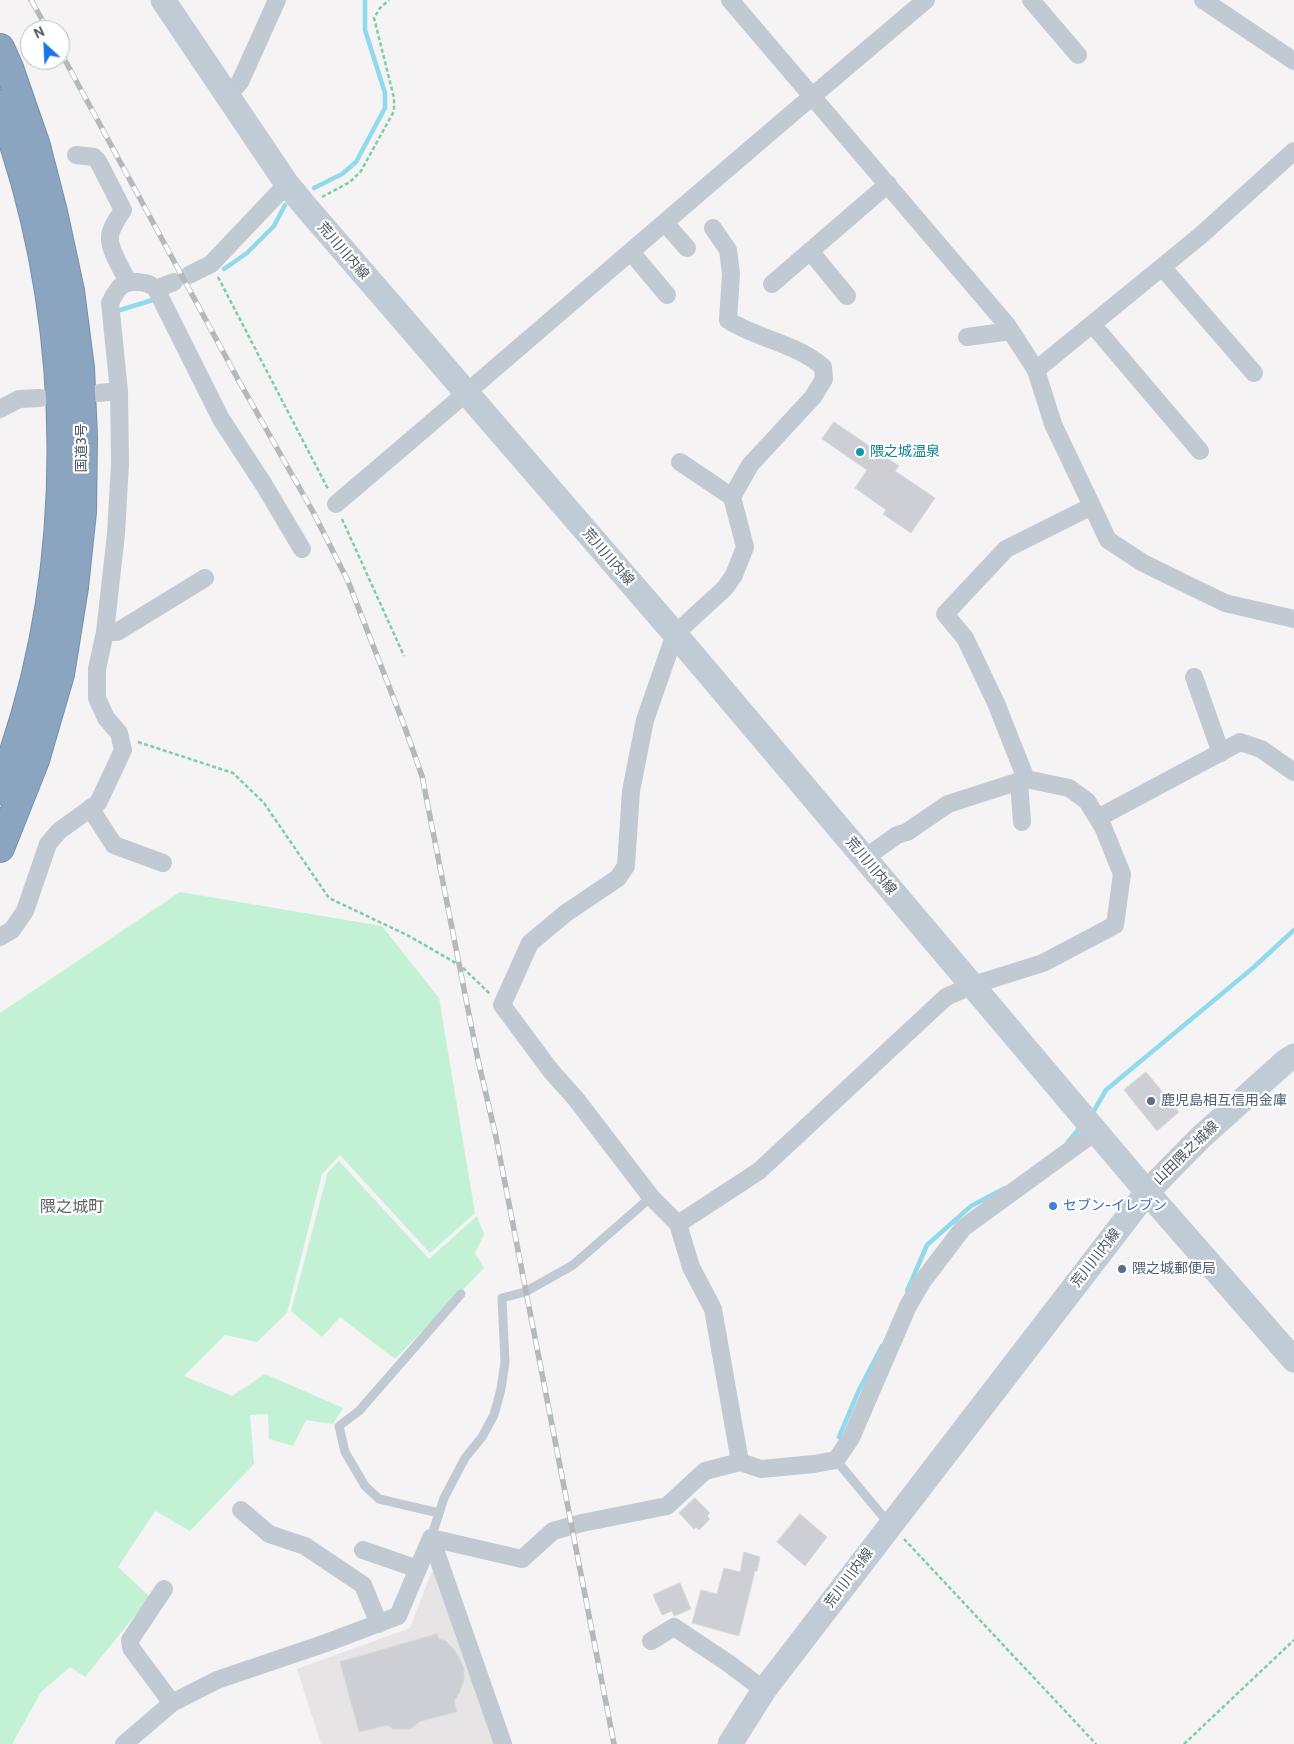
<!DOCTYPE html>
<html>
<head>
<meta charset="utf-8">
<style>
	body { margin:0 }
	#map { position:relative; width:1294px; height:1744px; overflow:hidden; background:#f5f3f3; font-family:Cabin,sans-serif }
	canvas { display:block }
	.north { position:absolute; left:20px; top:20px; width:50px; height:50px; box-sizing:border-box; background:#fff; border:1px solid #b7bbc0; border-radius:50%; rotate:335deg; font-size:14px; font-weight:700; line-height:20px; text-align:center; color:#4a5661 }
	.north::after { content:''; display:block; margin:auto; width:18px; height:22px; background:#1a73e8; clip-path:polygon(50% 0,100% 100%,50% 72%,0 100%) }
</style>
</head>
<body>
<div id="map">
<canvas width="1294" height="1744"></canvas>
<div class="north">N</div>
</div>
<script>
const c = document.querySelector('canvas').getContext('2d');
c.lineJoin = 'round';
function fillPath(path, color) { c.fillStyle = color; c.fill(path, 'evenodd'); }
function strokePath(path, color, width, dash) { c.strokeStyle = color; c.lineWidth = width; c.lineCap = dash ? 'butt' : 'round'; c.setLineDash(dash || []); c.stroke(path); }
function drawText(font, color, halo, rows, align = 'center') {
  c.font = font + ' Cabin,"Noto Sans JP",sans-serif'; c.lineWidth = 4.5; c.setLineDash([]); c.textBaseline = 'middle'; c.strokeStyle = halo; c.fillStyle = color; for (const [text, x, y, turn = 0] of rows) {
    c.save(); c.translate(x, y); c.rotate((+turn || 0) * Math.PI / 180); c.textAlign = isNaN(turn) ? turn : align; if (halo) c.strokeText(text, 0, 0); c.fillText(text, 0, 0); c.restore();
  }
}
fillPath(new Path2D(`
	M432,1571L439,1574L498,1744H321L297,1669L410,1628Z`), '#e6e4e5');
fillPath(new Path2D(`
	M180,892L382,926L439,998L475,1213L430,1253L340,1155L322,1174L287,1313L257,1342L225,1335L184,1376L232,1396L265,1374L343,1408L333,1424L306,1420L293,1446L269,1439L268,1414L250,1415L254,1464L190,1531L155,1511L118,1567L150,1597L85,1677L70,1667L41,1692L12,1744H0V1013Z
	M339,1161L429,1259L477,1216L484,1234L475,1253L484,1268L395,1359L340,1317L322,1337L291,1311L328,1172Z`), '#c3f1d5');
strokePath(new Path2D(`
	M314,188L342,174L356,162L385,108V93L365,30V0
	M224,269L247,253L274,226L285,205
	M117,311L156,299
	M1092,1114L1106,1090L1254,967L1294,930
	M1068,1142L1082,1125
	M907,1291L927,1245L971,1206L1005,1188
	M839,1437L859,1390L882,1346`), '#90daee', 4.5);
const building = new Path2D(`
	M834,422L899,466L895,471L935,498L911,533L883,514L886,510L855,488L867,470L822,439Z
	M1146,1072L1179,1112L1157,1131L1124,1090Z
	M695,1498L710,1513L707,1516L710,1519L699,1530L696,1527L694,1529L679,1513Z
	M800,1514L827,1537L805,1566L777,1542Z
	M744,1552L760,1557L757,1571H755L739,1636L692,1623L701,1590L717,1594L724,1568L740,1572Z
	M680,1583L691,1609L674,1616L672,1611L662,1615L653,1595Z
	M437,1634L439,1639L446,1641L456,1652L464,1668V1679L460,1692L454,1701L457,1712L421,1721L410,1729H393L388,1725L359,1732L340,1662Z`);
fillPath(building, '#cdcfd5');
strokePath(building, '#d7d9de', 1);
const highway = new Path2D(`
	M0,48L9,68L36,146L53,212L70,291L80,368L83,437L82,512L74,587L60,674L35,760L0,848
	M0,104C80,320 84,574 0,790`);
strokePath(highway, '#7690ad', 30);
strokePath(new Path2D(`
	M322,197L350,182L361,171L394,111V98L374,18L380,8L389,0
	M218,277L328,489
	M342,519L404,656
	M138,742L233,773L264,803L329,898L409,936L461,966L490,994
	M904,1539L1096,1744
	M1184,1744L1294,1640`), '#7ad0a6', 2.5, [4, 2.5]);
strokePath(new Path2D(`
	M836,1460L890,1525
	M439,1513L379,1499L365,1486L345,1452L339,1426L359,1411L461,1294
	M431,1538L444,1498L465,1458L482,1437L494,1415L501,1389L505,1362L502,1298L525,1292L573,1265L651,1197`), '#c1cad2', 9);
strokePath(new Path2D(`
	M730,0L1007,325L1036,370L1053,424L1108,540L1143,563L1225,603L1294,619
	M1031,0L1078,55
	M1203,0L1294,61
	M228,96L240,82L277,0
	M76,155L94,157L98,161L123,210C118,218 110,228 110,238C109,250 123,271 128,282
	M665,223L687,248
	M713,228L728,250L731,274L728,320C757,339 796,343 823,367L824,379L813,397L750,465L732,497L745,547L734,575L725,588L675,634L645,720L631,791L626,866L618,878L566,913L530,943L502,1005L551,1071L576,1099L651,1197L678,1224L691,1267L713,1309L740,1462
	M810,251L847,296
	M631,252L667,295
	M1162,267L1254,373
	M189,275L211,264L287,184
	M772,284L888,184
	M156,289L174,282
	M1092,324L1200,451
	M967,337L1011,331
	M1036,370L1200,236L1294,151
	M99,393L119,391
	M0,409L19,399L40,398
	M680,462L732,497
	M336,504C533,337 728,166 926,0
	M105,632H117L205,578
	M1194,677L1221,753
	M1026,779L996,703L965,638L945,614L1006,549L1092,506
	M1019,782L1022,822
	M90,808L114,845L163,863
	M1098,818L1240,742L1261,749L1294,772
	M0,937L12,930L25,911L48,844L59,831L98,803L123,750L119,733L106,718L97,698V669L105,632L116,534L120,464L119,391L110,303C117,289 121,281 137,282C146,283 149,283 156,289L221,419L264,485L302,549
	M678,1224L759,1171L946,997L973,985L1043,963L1115,925L1122,874L1103,827L1087,801L1069,788L1026,779L948,804L907,832L897,835L865,858
	M241,1510L269,1534L305,1546L363,1585L379,1624
	M431,1538L522,1559L553,1531L582,1523L667,1506L705,1471L740,1462L761,1469L814,1464L836,1460L851,1438L908,1306L922,1282L963,1228L1095,1132
	M431,1538L503,1744
	M363,1550L418,1569
	M164,1589L130,1640L131,1648L172,1703
	M651,1641L674,1627L728,1663L764,1690
	M124,1744L172,1703L217,1680L326,1643L398,1616L431,1538`), '#c1cad2', 18);
strokePath(new Path2D(`
	M163,0L287,184L306,207L675,634L1147,1192L1294,1360
	M730,1744L764,1690L1147,1192L1200,1138L1286,1061L1294,1056`), '#c1cbd6', 25);
strokePath(highway, '#8ba5c1', 28);
const rail = new Path2D(`
	M31,0L48,30
	M60,51L240,383L312,510L348,581L404,725L422,776L478,1060L496,1137L614,1744`);
strokePath(rail, '#b5b8bd', 5.5);
strokePath(rail, '#fff', 4, [11]);
for (const [x, y, r, color] of [
	[860,452,5,"#0f9aa8"],
	[1151,1101,5,"#5c6f8a"],
	[1053,1206,5,"#3f7fe0"],
	[1122,1269,5,"#5c6f8a"]
]) { const dot = new Path2D(); dot.arc(x, y, r, 0, 2 * Math.PI); c.fillStyle = color; c.fill(dot); strokePath(dot, '#fff', 2); }
drawText('14px', '#4a5661', '#fff', [
	["荒川川内線",343,251,49],
	["国道3号",82,448,-90],
	["荒川川内線",608,557,49],
	["荒川川内線",871,866,50],
	["山田隈之城線",1186,1153,-44],
	["荒川川内線",1096,1258,-52],
	["荒川川内線",849,1578,-53]
]);
drawText('14px', '#0d838f', '#fff', [
	["隈之城温泉",870,452]
], 'left');
drawText('14px', '#4e5e75', '#fff', [
	["鹿児島相互信用金庫",1161,1101],
	["隈之城郵便局",1132,1269]
], 'left');
drawText('14px', '#366cbe', '#fff', [
	["セブン-イレブン",1063,1206]
], 'left');
drawText('16px', '#5f6368', '#fff', [
	["隈之城町",72,1207]
]);
</script>
</body>
</html>
